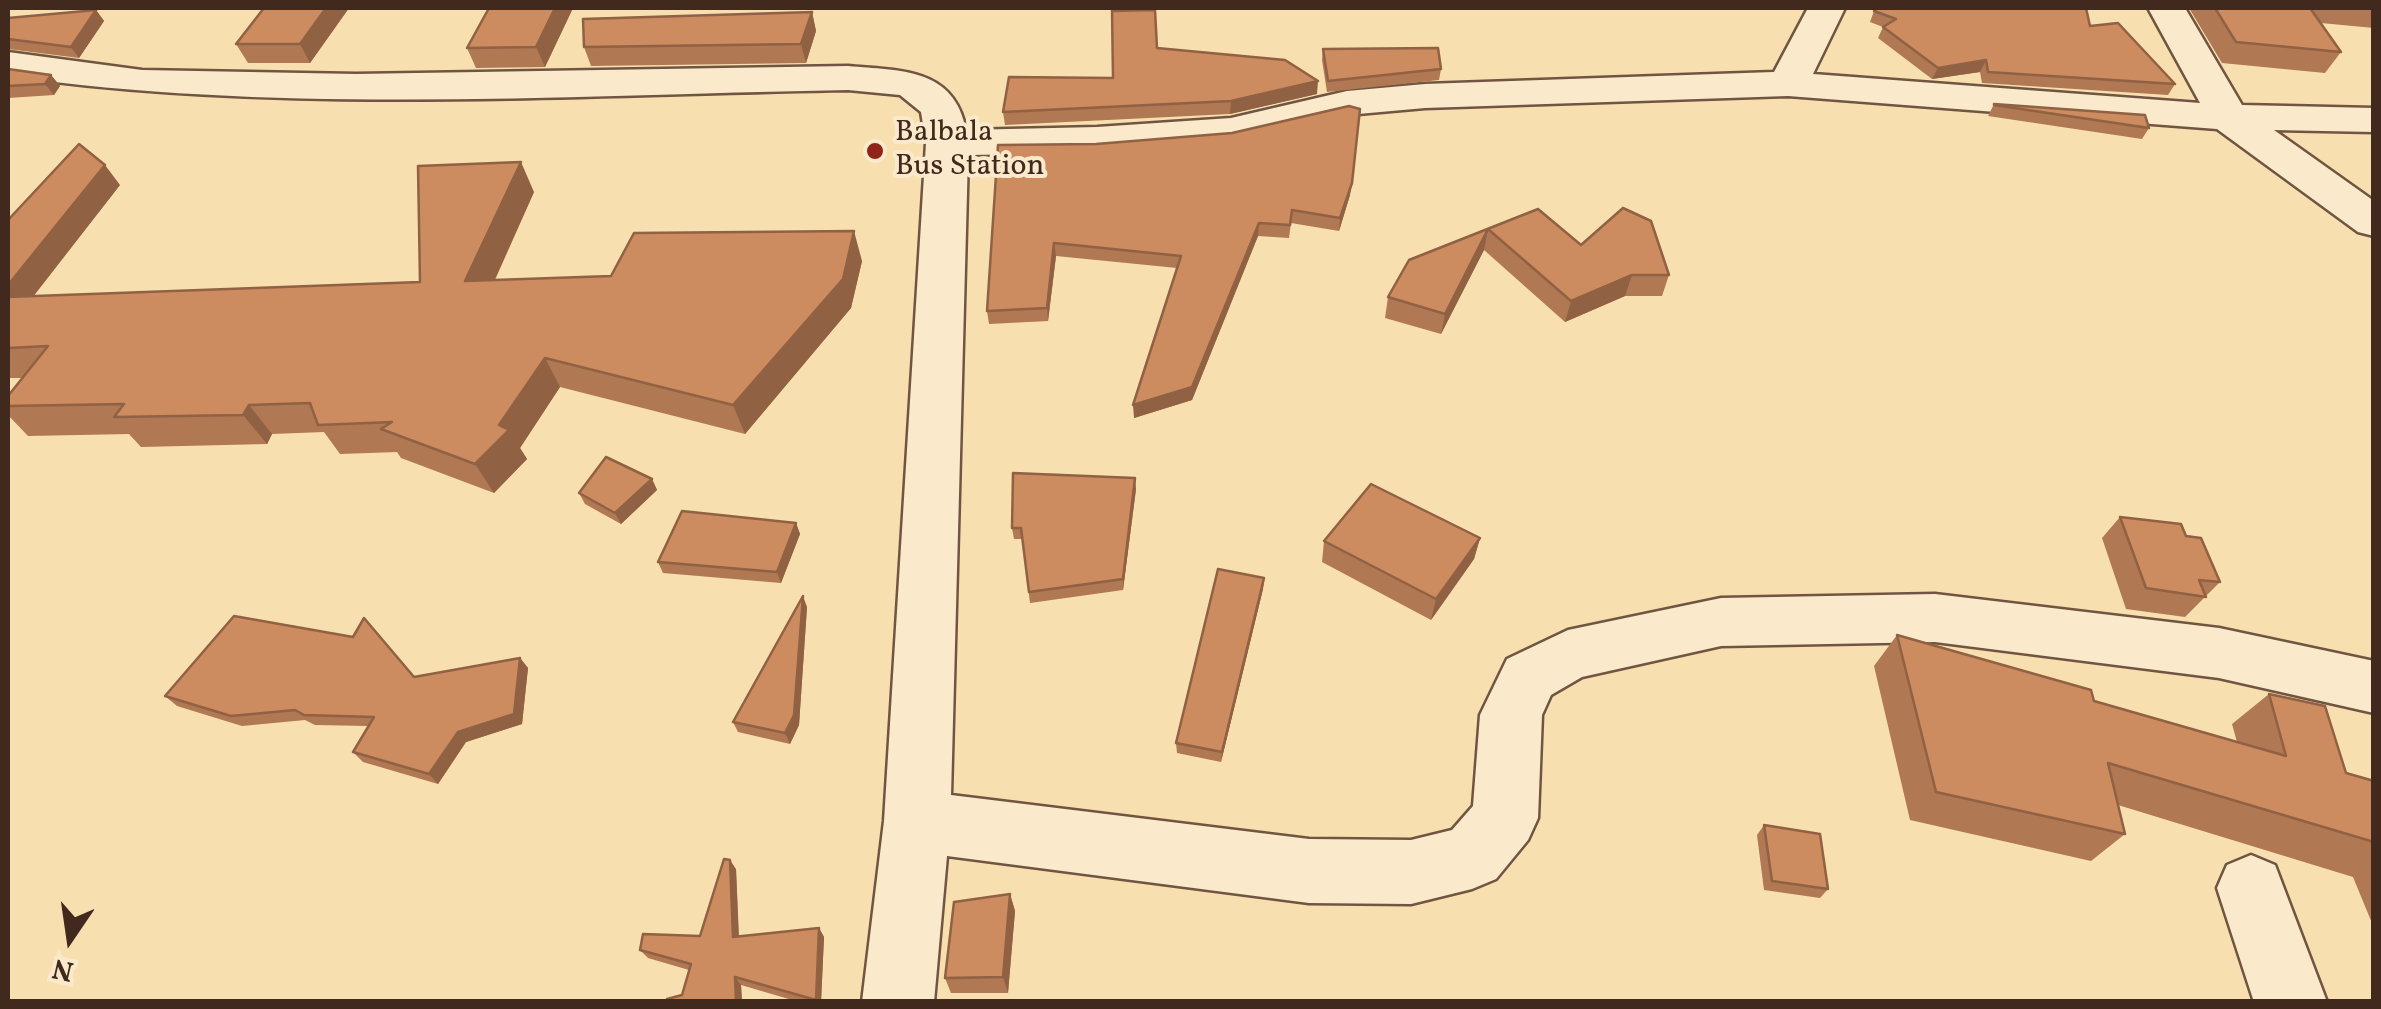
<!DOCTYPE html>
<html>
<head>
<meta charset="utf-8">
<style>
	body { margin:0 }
	#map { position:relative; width:2381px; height:1009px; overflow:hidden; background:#f8dfaf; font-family:Vollkorn,serif }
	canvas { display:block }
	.frame { position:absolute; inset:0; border:10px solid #42291d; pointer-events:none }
	.north { position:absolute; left:20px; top:889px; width:100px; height:100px; -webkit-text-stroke:8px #faeacb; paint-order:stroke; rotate:193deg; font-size:28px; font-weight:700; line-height:40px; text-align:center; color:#42291d }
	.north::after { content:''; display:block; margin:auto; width:35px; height:45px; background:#42291d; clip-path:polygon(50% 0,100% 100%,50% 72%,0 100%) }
</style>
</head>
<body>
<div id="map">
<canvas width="2381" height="1009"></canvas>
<div class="frame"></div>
<div class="north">N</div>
</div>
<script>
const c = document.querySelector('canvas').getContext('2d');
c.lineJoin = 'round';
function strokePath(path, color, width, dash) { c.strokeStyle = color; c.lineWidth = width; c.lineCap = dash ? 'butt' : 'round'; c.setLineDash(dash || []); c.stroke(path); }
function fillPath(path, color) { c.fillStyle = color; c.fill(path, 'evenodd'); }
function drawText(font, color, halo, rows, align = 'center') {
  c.font = font + ' Vollkorn,serif'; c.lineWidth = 8; c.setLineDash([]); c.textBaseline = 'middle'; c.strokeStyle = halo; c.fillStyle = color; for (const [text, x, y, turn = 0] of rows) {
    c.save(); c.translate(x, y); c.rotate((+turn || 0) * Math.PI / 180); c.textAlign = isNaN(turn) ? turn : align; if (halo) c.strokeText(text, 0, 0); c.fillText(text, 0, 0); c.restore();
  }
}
const minor = new Path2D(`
	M1808,8H1845L1813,74L2200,103L2148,8H2185L2242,105L2374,108V132L2274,130L2374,201V236L2358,232L2217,129L1788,96L1425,108L1347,115L1231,142L1097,153L968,155L951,795L1309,839L1411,840L1452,830L1473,806L1480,715L1507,659L1568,630L1721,598L1935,594L2219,628L2374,661V713L2219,678L1935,642L1721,646L1582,677L1551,695L1542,715L1538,818L1528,840L1496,879L1472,889L1411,904L1309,903L947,856L934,1002H862L884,821L926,143L921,112L900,95L848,90C569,95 285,115 8,76V52L142,70L356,74L848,66C900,71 954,67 966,130L1097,127L1231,118L1347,91L1425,84L1774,72Z
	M2251,855L2275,865L2327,1002H2254L2217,888L2227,865Z`);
strokePath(minor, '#705642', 5);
fillPath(minor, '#faeacb');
fillPath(new Path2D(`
	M264,8H349L310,63H248L236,44Z
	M489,8H573L545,67L476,68L467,48Z
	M2189,8H2374V28L2321,23L2341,52L2325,73L2222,63Z
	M96,10L104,21L79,58L8,49V18Z
	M1874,11L2090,26L2175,84L2168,95L1982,83L1980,72L1932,79L1878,38L1883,27L1870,22Z
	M812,12L816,31L806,63L591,66L584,47Z
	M1157,48L1317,94L1230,114L1005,125L1003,112L1113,78Z
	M1323,49L1441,69L1439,80L1327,92L1322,60Z
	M8,69L51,75L60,86L54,95L8,98Z
	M1994,104L2149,128L2142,139L1988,116Z
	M998,145L1350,195L1339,231L1291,223L1289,238L1258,236L1192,400L1134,418L1177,268L1056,256L1048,321L989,324L987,311Z
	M120,185L33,296L420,282L534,192L495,280L611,276L862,261L851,308L745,434L560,387L520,448L527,459L494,493L401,458L397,452L340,454L324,432L272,434L267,444L141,447L129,434L28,436L8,415V396L22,378H8V220Z
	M1538,209L1581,245L1669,275L1662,296H1625L1565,322L1484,250L1441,334L1385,318L1388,297L1409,260Z
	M652,479L657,490L621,524L585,504L579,493Z
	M1136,489L1123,590L1030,603L1022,539H1014L1012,528Z
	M2120,517L2186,536L2220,582L2185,617L2126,609L2102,538Z
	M796,523L800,534L781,583L663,573L658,562Z
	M1480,538L1474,559L1431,620L1322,562L1324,541Z
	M1264,578L1263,589L1221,762L1177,753L1176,743Z
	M807,607L799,725L790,744L738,732L733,722Z
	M1897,635L2094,701L2237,742L2232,724L2269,694L2346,773L2374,781V928L2353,877L2118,805L2125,834L2091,861L1910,820L1874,666Z
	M520,658L528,668L522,724L466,742L438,784L363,762L353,752L368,726L315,725L305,720L242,726L177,706L165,696L414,677Z
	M1764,825L1828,889L1820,898L1764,890L1757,835Z
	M736,869L739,936L819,928L824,937L821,1002H799L741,985L742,1002H667L682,995L689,970L648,958L640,950L700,936Z
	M1010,894L1015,911L1008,993H951L945,978Z`), '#b07853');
fillPath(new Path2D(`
	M326,8H349L310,63L300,44Z
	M555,8H573L545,67L536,47Z
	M96,10L104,21L79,58L71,47Z
	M812,12L816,31L806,63L801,44Z
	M1986,60L1980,72L1932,79L1938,68Z
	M51,75L60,86L54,95L45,84Z
	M1318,81L1317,94L1230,114L1231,101Z
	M521,162L534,192L481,310L465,281Z
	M105,165L120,185L8,329V285Z
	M1352,183L1350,195L1339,231L1340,218Z
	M1259,223L1258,236L1192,400L1134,418L1133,405Z
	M1488,229L1484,250L1441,334L1445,314Z
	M854,231L862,261L851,308L745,434L733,405Z
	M1054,243L1056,256L1048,321L1047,308Z
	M1632,275L1625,296L1565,322L1571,301Z
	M545,358L560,387L520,448L527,459L494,493L475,464L499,425Z
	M249,405L272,434L267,444L243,415Z
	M1135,478L1136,489L1123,590V579Z
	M652,479L657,490L621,524L615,513Z
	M796,523L800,534L781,583L777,572Z
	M1480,538L1474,559L1431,620L1436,599Z
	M1264,578L1263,589L1221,762L1222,752Z
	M803,596L807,607L799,725L790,744L785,733Z
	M520,658L528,668L522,724L466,742L438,784L429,774L458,732Z
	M730,860L736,869L739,945L733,937Z
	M1010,894L1015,911L1008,993L1003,977Z
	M819,928L824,937L821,1002H817Z
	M735,977L741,985L742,1002H736Z`), '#906143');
const building = new Path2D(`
	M264,8H326L300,44H236Z
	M489,8H555L536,47L467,48Z
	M1878,8H2086L2090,26L2118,23L2175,84L1988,72L1986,60L1938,68L1883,27L1896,19L1874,11Z
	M2215,8H2310L2341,52L2236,42Z
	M96,10L71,47L8,39V18Z
	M1155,10L1157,48L1285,60L1318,81L1231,101L1003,112L1009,77L1113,78L1112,11Z
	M812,12L801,44L584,47L583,19Z
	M1438,48L1441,69L1328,81L1323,49Z
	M8,69L51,75L45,84L8,86Z
	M1994,104L2145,115L2149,128L1994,105Z
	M1349,106L1360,109L1352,183L1340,218L1292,210L1290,225L1259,223L1192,387L1133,405L1181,256L1054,243L1047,308L987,311L998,145L1096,144L1232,133Z
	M79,144L105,165L8,285V220Z
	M521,162L465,281L611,276L634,233L854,231L843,279L733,405L545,358L499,425L509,430L475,464L381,429L392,422L318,425L310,403L249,405L243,415L114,417L124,404L8,406V396L48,346L8,348V297L420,282L418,166Z
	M1623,208L1651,221L1669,275H1632L1571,301L1488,229L1445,314L1388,297L1409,260L1538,209L1581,245Z
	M606,457L652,479L615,513L579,493Z
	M1013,473L1135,478L1123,579L1029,592L1021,528H1012Z
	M1371,484L1480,538L1436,599L1324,541Z
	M682,511L796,523L777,572L658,562Z
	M2120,517L2181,524L2186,536L2201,538L2220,582L2199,580L2206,597L2146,588Z
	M1218,569L1264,578L1222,752L1176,743Z
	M803,596L794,715L785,733L733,722Z
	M234,616L353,637L364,618L414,677L520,658L514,714L458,732L429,774L353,752L374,717L304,715L295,710L231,716L165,696Z
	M1897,635L2091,690L2094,701L2286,756L2269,694L2325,706L2346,773L2374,781V842L2108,763L2125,834L1936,792Z
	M1764,825L1820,834L1828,889L1772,881Z
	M724,859L730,860L733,937L819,928L816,1000L735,977L736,1002H667V999L682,995L691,964L640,950L643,934L700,936Z
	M1010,894L1003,977L945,978L954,902Z`);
fillPath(building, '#cd8b60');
strokePath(building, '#906143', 2.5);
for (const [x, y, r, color] of [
	[875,151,10,"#8f2418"]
]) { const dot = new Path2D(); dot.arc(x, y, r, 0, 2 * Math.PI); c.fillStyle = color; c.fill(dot); strokePath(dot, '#faeacb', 4); }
drawText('30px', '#42291d', '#faeacb', [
	["Balbala",895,134],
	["Bus Station",895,168]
], 'left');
</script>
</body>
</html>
